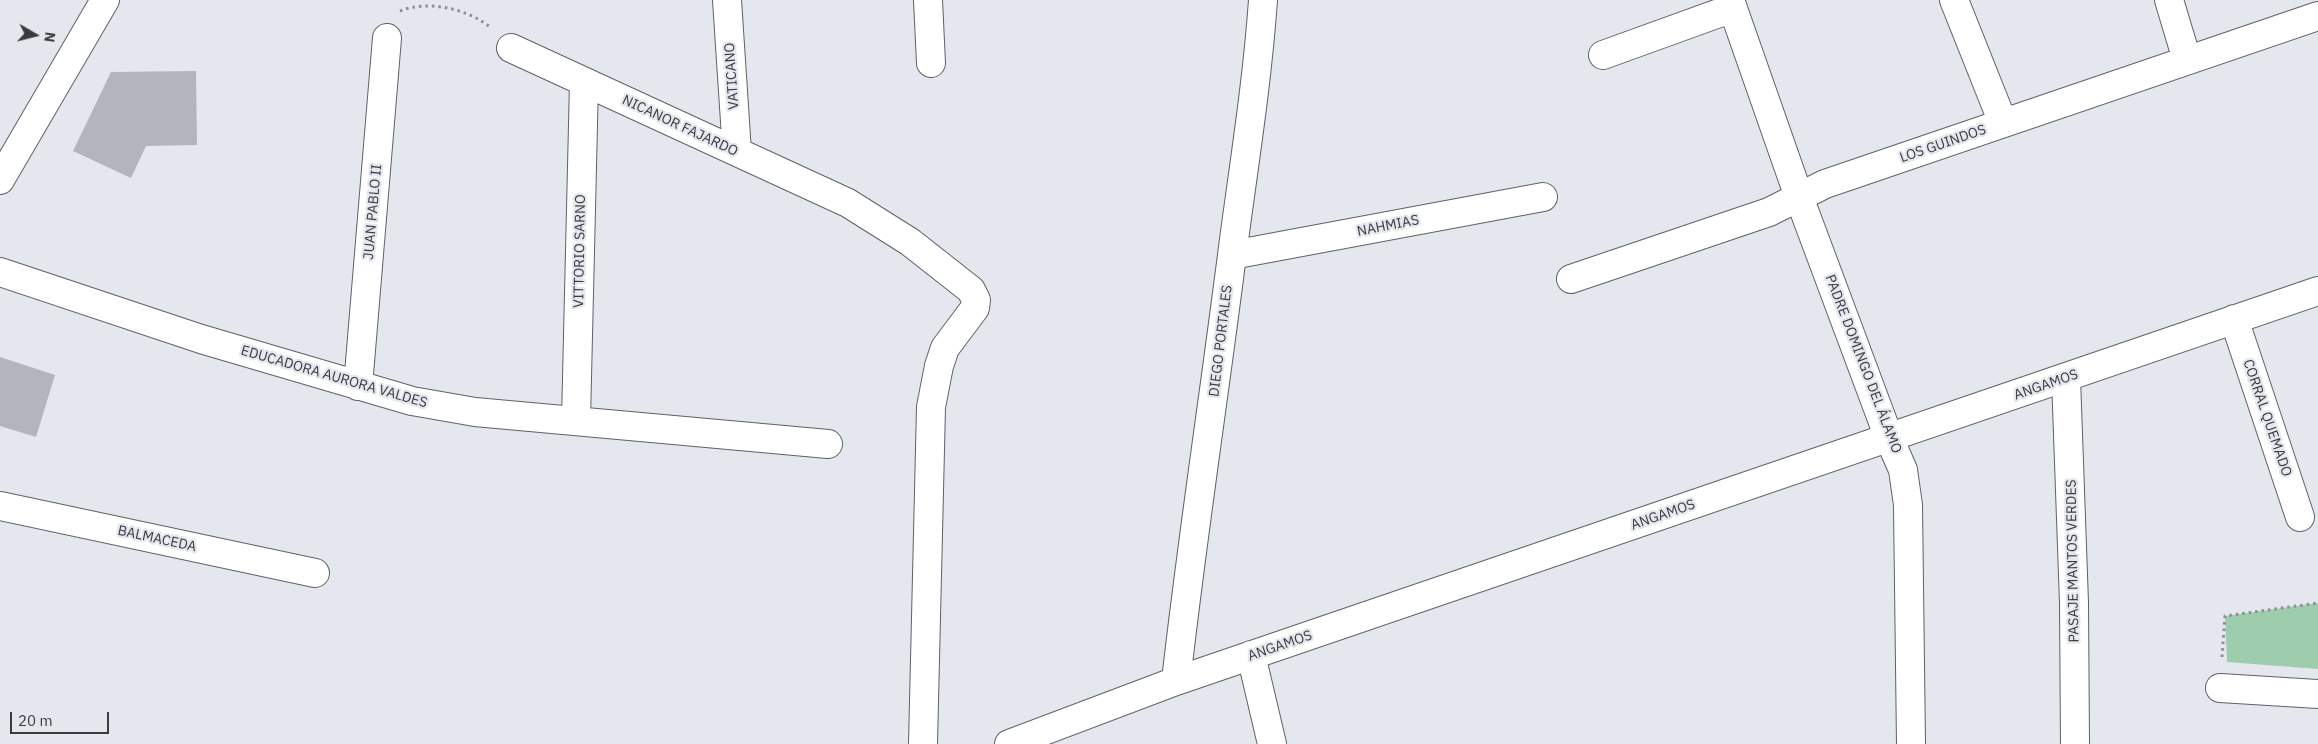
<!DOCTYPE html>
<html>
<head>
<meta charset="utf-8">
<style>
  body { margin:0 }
  #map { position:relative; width:2318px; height:744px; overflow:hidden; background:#e4e7ee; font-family:"IBM Plex Sans",sans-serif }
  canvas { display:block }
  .north { position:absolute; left:10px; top:10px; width:50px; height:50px; -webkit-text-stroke:4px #e4e7ee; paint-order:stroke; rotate:98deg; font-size:14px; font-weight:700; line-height:20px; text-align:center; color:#3a3b3e }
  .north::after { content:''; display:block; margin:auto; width:18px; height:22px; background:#3a3b3e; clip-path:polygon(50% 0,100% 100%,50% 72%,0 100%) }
  .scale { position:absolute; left:10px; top:712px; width:99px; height:22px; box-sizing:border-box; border:2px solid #3a3b3e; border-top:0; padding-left:6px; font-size:15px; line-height:18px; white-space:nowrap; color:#3a3b3e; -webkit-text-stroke:4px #e4e7ee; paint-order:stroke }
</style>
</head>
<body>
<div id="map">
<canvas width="2318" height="744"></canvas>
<div class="north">N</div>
<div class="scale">20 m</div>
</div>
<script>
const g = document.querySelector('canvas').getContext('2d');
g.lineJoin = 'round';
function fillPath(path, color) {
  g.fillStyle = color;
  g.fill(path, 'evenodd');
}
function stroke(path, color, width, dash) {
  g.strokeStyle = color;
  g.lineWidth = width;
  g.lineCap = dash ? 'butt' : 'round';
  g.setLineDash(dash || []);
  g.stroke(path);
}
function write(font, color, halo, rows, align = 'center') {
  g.font = font + ' "IBM Plex Sans",sans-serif';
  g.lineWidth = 4.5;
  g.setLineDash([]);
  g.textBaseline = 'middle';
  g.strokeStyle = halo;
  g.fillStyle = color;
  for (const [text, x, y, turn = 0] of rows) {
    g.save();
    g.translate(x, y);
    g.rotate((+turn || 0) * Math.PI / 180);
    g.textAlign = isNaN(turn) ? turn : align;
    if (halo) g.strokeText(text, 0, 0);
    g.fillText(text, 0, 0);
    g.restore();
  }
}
fillPath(new Path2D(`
  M2318 603V669L2227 662 2225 616Z`), '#9ecdad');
fillPath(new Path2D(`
  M196 71 197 145 146 146 131 178 73 151 111 72Z
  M0 357 55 375 36 437 0 426Z`), '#b3b5bc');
const minor = new Path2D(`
  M727 0 737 152
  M928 0 931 63
  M1730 0 1799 197 1889 438 1903 470 1908 505 1911 744
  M1954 0 2003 123
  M2169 0 2187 60
  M511 48 848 203 910 242 971 290 976 300 975 308 945 348 939 366 931 407 923 744
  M1603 55 1733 8
  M1232 255 1543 197
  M0 272 201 339 412 401 475 412 828 444
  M1571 279 1769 212 1825 184 2318 16
  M2234 319 2300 517
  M2066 378 2074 603 2075 744
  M358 386 387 38
  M576 420 584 82
  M0 506 315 573
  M1251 655 1272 744
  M1176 681C1192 539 1214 397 1232 255 1243 170 1257 86 1263 0
  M2220 688 2318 694
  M1009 744 1176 681 2318 291`);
const major = new Path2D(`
  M0 180 105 0`);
stroke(minor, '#5f6167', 30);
stroke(major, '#5f6167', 30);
stroke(new Path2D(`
  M400 11C427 0 466 8 490 27
  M2222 657 2225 616 2318 603`), '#8c8e93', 3, [2.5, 4]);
stroke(minor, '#fff', 28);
stroke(major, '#fff', 28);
write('14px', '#3a3b3e', '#e4e7ee', [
  ["VATICANO",732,76,-94],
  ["NICANOR FAJARDO",680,126,25],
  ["LOS GUINDOS",1943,144,-19],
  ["JUAN PABLO II",373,212,-85],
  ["NAHMIAS",1388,226,-11],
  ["VITTORIO SARNO",580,251,-89],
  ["DIEGO PORTALES",1221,341,-83],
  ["PADRE DOMINGO DEL ÁLAMO",1863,364,69],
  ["EDUCADORA AURORA VALDES",334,377,16],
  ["ANGAMOS",2046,385,-19],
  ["CORRAL QUEMADO",2267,418,71],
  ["ANGAMOS",1663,515,-19],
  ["BALMACEDA",157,539,12],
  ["PASAJE MANTOS VERDES",2073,561,-91],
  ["ANGAMOS",1280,646,-19]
]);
</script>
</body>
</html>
